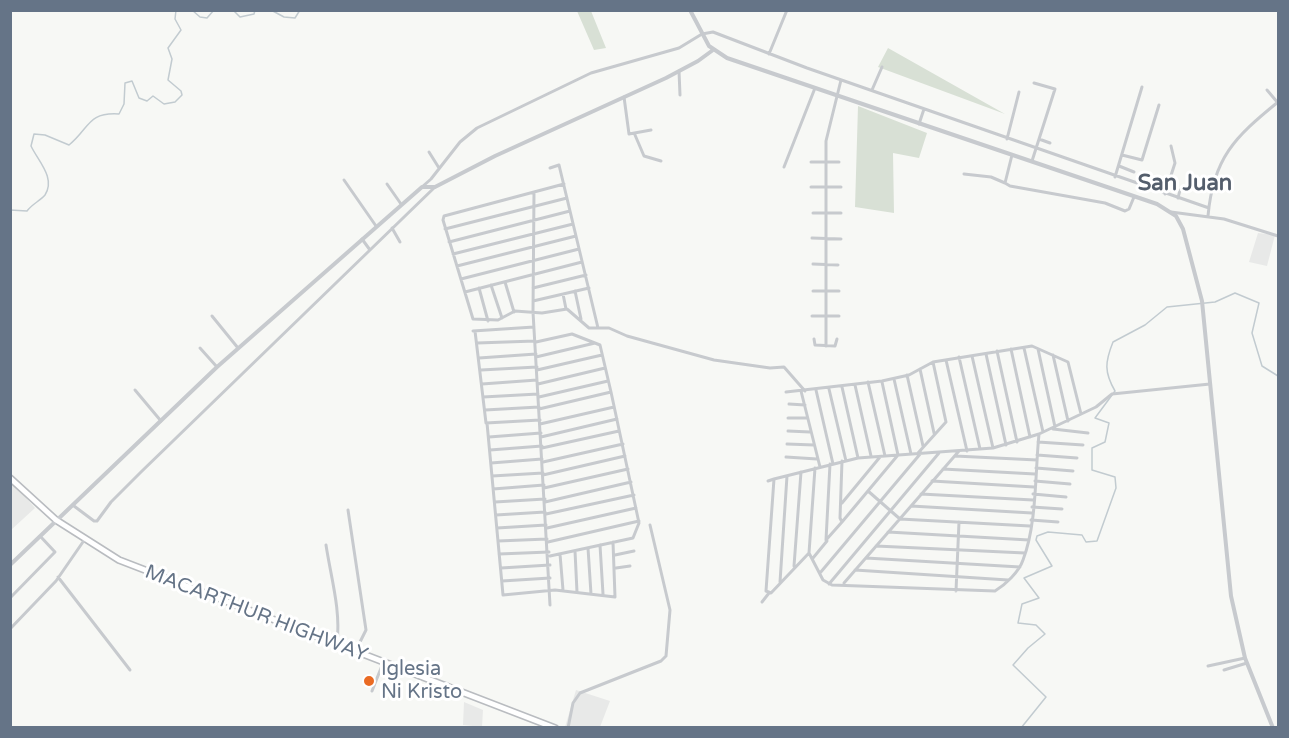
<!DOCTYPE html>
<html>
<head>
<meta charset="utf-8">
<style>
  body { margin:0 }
  #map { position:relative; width:1289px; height:738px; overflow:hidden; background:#f7f8f5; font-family:"Varela Round",sans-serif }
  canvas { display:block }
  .frame { position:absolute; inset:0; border:12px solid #657487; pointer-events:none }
</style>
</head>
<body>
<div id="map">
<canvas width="1289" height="738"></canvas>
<div class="frame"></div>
</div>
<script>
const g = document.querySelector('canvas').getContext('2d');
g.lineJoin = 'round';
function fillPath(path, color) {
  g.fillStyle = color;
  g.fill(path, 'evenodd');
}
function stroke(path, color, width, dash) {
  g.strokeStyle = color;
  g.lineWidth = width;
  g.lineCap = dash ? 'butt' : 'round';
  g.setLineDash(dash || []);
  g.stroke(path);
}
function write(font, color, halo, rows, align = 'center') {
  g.font = font + ' "Varela Round",sans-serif';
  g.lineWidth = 6;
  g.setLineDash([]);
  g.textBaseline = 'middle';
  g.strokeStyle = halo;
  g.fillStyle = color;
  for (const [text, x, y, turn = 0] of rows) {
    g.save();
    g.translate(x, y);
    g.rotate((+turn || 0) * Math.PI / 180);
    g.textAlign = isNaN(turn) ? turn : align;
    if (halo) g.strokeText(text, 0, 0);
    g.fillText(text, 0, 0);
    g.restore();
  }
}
fillPath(new Path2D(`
  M1258 233 1275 235 1267 266 1249 262Z
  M10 480 35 508 11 530H10Z
  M576 690 610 701 600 727H565Z
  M464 702 483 710 482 727 463 725Z`), '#e8e9e8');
fillPath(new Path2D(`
  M577 11H591L606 48 594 50Z
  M888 48 1005 114 878 67Z
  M858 106 927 133 919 158 893 153 894 213 855 207Z`), '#d8e0d5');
stroke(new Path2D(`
  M192 10 200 17 207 18 214 10
  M233 10 240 17 254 14 255 10
  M271 10 284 17 295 18 300 10
  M10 210 27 211C32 204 40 201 45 195 56 178 38 161 31 146L34 134 45 135 69 145C90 128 87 112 119 114L124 104 125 83 132 81 139 98 147 101 153 96 164 104 175 102 182 95 181 91 168 80 172 59 168 48 181 30 175 19 176 10
  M1021 728 1046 697 1013 665 1028 648 1045 634 1036 625 1018 623 1022 604 1039 598 1024 578 1052 566 1036 540 1037 536 1048 532 1082 535 1086 542 1097 541 1116 488 1115 477 1092 470V448L1105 442 1109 423 1095 418 1115 391C1104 372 1105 362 1113 342L1145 325 1167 307 1215 302 1235 293 1259 303 1252 333 1262 366 1278 376`), '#c2cbd0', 1.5);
const trunk = new Path2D(`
  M10 478 56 520 119 560 555 728`);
stroke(trunk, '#b9bcc0', 8);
stroke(new Path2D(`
  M769 54 787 10
  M679 71 680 95
  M872 90 882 67
  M1267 90 1278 103
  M624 97 629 134 651 130
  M919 124 924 109
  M635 135 644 156 661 161
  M1007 139 1019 92
  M1039 139 1050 143
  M429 152 439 168
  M1012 155 1005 183 1010 186 1105 203 1125 211 1129 209 1134 197
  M1122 155 1142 160 1159 105
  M1032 161 1055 89 1034 83
  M811 162H839
  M1119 166 1134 172
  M784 167 815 88
  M550 168 559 165 598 328
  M964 174 991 177 1005 183
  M1115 177 1142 87
  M344 180 376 226
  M387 184 401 204
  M564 184 444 216 443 220 473 319 498 320 515 311 542 313 567 309 589 328H609L627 336 714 360 770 368 784 367 805 391
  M422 187 431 179 460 142 477 128 591 73 679 48 702 34 713 32 807 68 1209 208
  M811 187H841
  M534 192 533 312 550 605
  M1165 194 1175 163 1171 146
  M1178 198 1180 190
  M1171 212 1224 219 1278 236
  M813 213H841
  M1208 216C1213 158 1235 137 1278 102
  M392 228 400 242
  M445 229 567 198
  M812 238 841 239
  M362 239 370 250
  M449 242 570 211
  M453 254 573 224
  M813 264 838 265
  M457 266 576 236
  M461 279 579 249
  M505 282 514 312
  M491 285 502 318
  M479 288 488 321
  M533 288 586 275
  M575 291 581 319
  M813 291H839
  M465 292 582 262
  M563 294 566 309
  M533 301 589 288
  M212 316 238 348
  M812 316H839
  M473 331 534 327
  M475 331 486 423 540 420
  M814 339 815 345 835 346 837 339
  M536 342 572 334 600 345 611 392
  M477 343 535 341
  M826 346V141L841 80
  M200 348 217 367
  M1024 348 1043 432
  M1011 349 1030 437
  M1038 349 1055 427
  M997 351 1017 442
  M986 354 1006 445
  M1053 355 1068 421
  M972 356 993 448
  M536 357 595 343
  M959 357 980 449
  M479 358 536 354
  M946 360 967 451
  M920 369 934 433
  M481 370 537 367
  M537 370 602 355
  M907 375 923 446
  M894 379 911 454
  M868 382 885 456
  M482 384 537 380
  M538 384 605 368
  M855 385 871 456
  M842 387 858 458
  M829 389 846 461
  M135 390 161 421
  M816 390 833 464
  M801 391 820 467
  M786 392 882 381 909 375 933 362 1032 346 1068 362 1081 414
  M483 397 538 394
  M539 397 608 381
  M789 404 805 405
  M539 409 611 392 639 523 633 538 550 556
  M485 410 539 407
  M788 418H807
  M487 423 503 595 555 590 615 597 613 542
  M540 424 614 407
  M1053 429 1088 433
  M788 431 810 432
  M1039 434C1035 473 1037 524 1023 560 1019 572 1005 585 995 591L832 585 823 580 809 553 771 593 766 591 774 479 858 458 993 448 1039 434 1096 407 1112 394 1210 384
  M489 437 541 433
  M541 437 617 419
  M1038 442 1083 445
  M787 444 814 445
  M542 448 619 431
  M490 450 542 446
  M918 453 946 422 933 362
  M1037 455 1077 458
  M955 456 1037 460
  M786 457 817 459
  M842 461 840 518 842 522 898 455 882 382
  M543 462 623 444
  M491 463 542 459
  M830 464 826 540 842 522
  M1036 468 1073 471
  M943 469 1035 474
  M543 475 625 456
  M492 476 543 473
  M768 481 774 479
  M932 481 1034 487
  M1035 481 1070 484
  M544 488 628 469
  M493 489 544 485
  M868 491 900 519 1030 526
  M921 494 1033 500
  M1033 494 1066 497
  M495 502 545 499
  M545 502 631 482
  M842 503 880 457
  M74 506 94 521H97L111 502 141 472 435 187
  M911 506 1032 513
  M1032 507 1062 509
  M348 510 366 630 356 650
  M546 514 634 495
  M496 515 545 512
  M1031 520 1058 522
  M497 528 546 525
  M547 528 636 508
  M888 532 1029 540
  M498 541 547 539
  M548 542 639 521
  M326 545C331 578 341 610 337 643
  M600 545 603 594
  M876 546 1025 553
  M588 548 591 594
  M575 551 577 592
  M809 553 815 468
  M499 554 549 552
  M560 554 563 590
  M615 555 634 551
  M813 558 827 541
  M866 558 1020 567
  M794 566 801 472
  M501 568 550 565
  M616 568 630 566
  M855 570 1008 580
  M820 573 921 453
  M58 577 130 670
  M502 581 550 578
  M780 582 787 476
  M844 583 959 451
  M829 584 939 453
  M956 591 959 522
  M10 598 55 552 40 536
  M762 602 769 593
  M10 629 56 581 85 539
  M1208 666 1245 658
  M1224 670 1247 663
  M372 691 383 663
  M568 728 573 703 580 693 661 661 666 656 670 610 650 525`), '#c7cace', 3);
stroke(new Path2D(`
  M690 10 709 46 727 58 1157 204 1176 216 1183 229 1202 301 1231 596 1245 658 1273 728
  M10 565 217 367 422 187H435L495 156 666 78 698 61 713 50`), '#c7cace', 4);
stroke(trunk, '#fff', 5);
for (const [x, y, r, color] of [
  [369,681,6,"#ea6b23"]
]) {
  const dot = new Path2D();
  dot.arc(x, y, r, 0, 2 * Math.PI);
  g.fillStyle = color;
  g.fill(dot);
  stroke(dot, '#fff', 2);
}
write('20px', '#657487', '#fff', [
  ["MACARTHUR HIGHWAY",256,614,21]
]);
write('20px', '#657487', '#fff', [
  ["Iglesia",381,670],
  ["Ni Kristo",381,693]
], 'left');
write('bold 22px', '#545e6c', '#fff', [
  ["San Juan",1185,184]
]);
</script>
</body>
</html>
